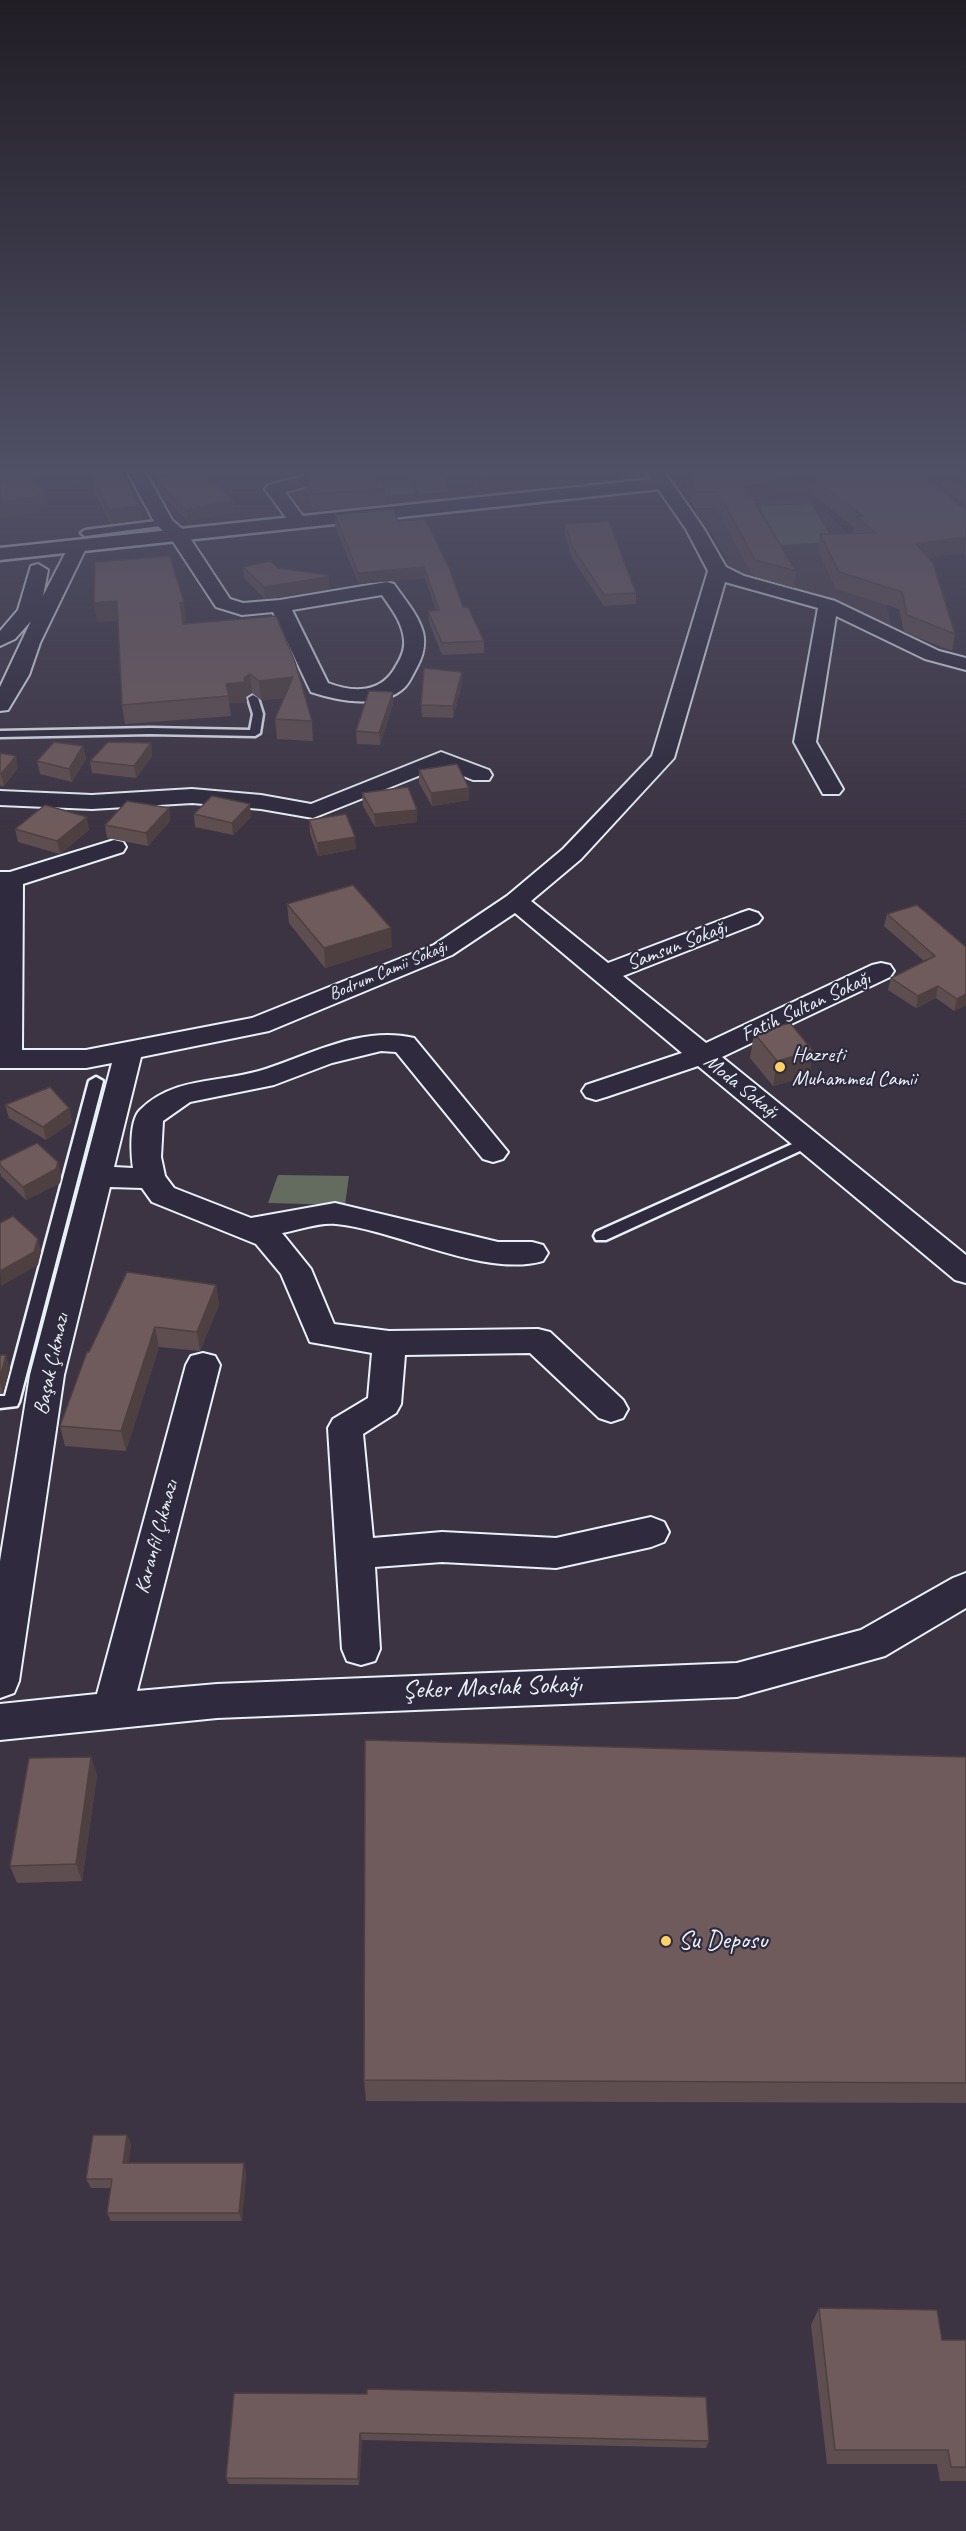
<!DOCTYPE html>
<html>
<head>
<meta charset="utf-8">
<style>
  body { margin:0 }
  canvas { display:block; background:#3c3443 }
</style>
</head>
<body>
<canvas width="966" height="2531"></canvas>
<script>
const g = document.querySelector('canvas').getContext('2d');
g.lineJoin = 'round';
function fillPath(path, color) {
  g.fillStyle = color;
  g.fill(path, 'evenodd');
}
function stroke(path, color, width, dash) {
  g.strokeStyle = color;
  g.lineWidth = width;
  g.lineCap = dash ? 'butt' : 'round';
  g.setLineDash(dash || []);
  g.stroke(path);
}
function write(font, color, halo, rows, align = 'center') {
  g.font = font + ' Caveat,sans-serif';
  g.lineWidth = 4.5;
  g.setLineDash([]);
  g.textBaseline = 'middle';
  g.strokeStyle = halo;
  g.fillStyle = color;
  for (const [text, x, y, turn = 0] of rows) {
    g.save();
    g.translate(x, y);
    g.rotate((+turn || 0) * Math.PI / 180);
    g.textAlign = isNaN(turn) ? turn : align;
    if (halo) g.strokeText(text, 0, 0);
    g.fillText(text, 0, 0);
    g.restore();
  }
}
fillPath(new Path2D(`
  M348 473H621L634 482 306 512 286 489Z
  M807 495 873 557 892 626 734 573 700 512 756 501Z`), '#4b404a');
fillPath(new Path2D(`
  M443 477 449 492 419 494 414 479Z
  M411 480 416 494 386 496 382 481Z
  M811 504 834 542 779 545 758 506Z
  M278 1175 349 1176 345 1205 268 1203Z`), '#646c60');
const lane = new Path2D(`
  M164 520 167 521V525L85 536 81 533 85 530Z
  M253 695 258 698 263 714 260 733 255 736 150 734 0 737V731L150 728 250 730 253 714 248 698Z
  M96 1077 103 1081 19 1402 17 1406 0 1408V1396H5L89 1081Z
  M808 1137 813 1139 815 1142 813 1145 606 1240H596L594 1236 596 1232Z`);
const street = new Path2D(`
  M128 473H146L172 520 186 532 230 599 243 603 280 600 387 582 394 584C404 599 418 614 423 632 426 645 423 656 417 667 413 674 410 682 405 687 382 710 338 701 311 692L273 612 242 615 216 607 172 540 155 523ZM382 595C391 608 403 623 404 640 405 650 401 658 396 666 382 693 354 693 328 683L292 610Z
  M316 473H347L344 477 285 492 308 523 305 527H293L265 489 268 485Z
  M647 473H665L704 529 726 567 744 576 835 601 939 651 966 658V670L925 659 836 616 816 742 843 789 839 794H823L794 742 818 608 725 582 674 758 581 859 531 901 608 963 740 913 749 910 758 913 762 918 758 923 623 976 706 1043 872 965 881 963 890 965 894 971 890 977 722 1057 966 1255V1283L955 1280 698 1066 606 1097 596 1100 586 1097 582 1091 586 1085 682 1053 515 913 452 955 269 1031 141 1057 114 1167 133 1168C131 1154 129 1121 140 1110 173 1077 217 1083 259 1071 308 1056 361 1025 414 1038L508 1152 503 1159 493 1162 483 1159 396 1052 381 1051 332 1063 274 1085 190 1102 163 1121 161 1157 165 1176 174 1188 251 1218 335 1203 498 1242H532L543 1245 548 1253 543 1261C483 1278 398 1230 336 1224 320 1222 298 1230 282 1233L311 1269 334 1324 389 1331 538 1329 550 1332 623 1400 628 1409 623 1418 611 1422 599 1418 530 1353 405 1355 401 1404 396 1413 363 1434 373 1538 442 1532 556 1538 651 1517 664 1522 669 1532 664 1542 651 1547 556 1568 442 1562 375 1567 380 1649 375 1661 361 1665 347 1661 342 1649 328 1428 333 1419 368 1398 372 1353 310 1342 281 1274 256 1244 152 1202 142 1188 110 1187 64 1375 19 1681 14 1693 0 1698V1561L30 1375 112 1063 86 1068H0V872H10L114 840 123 842 126 847 123 852 23 884 22 1050H86L252 1018 434 945 507 896 563 849 652 756 708 571 686 529Z
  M77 542 86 548 40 643 29 675 8 710 0 711V687L31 621 15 639 0 646V631L18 610 31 566 38 564 48 570 43 596 68 548Z
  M441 752 489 770 492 775 489 780H473L441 767 313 818 261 809 192 803 92 809 0 805V791L92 795 192 789 261 795 311 804Z
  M203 1353 215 1356 220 1365 137 1691 217 1684 737 1663 861 1630 953 1578 966 1573V1608L885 1656 737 1697 217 1718 0 1740V1704L97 1694 186 1365 191 1356Z`);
const secondary = new Path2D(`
  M662 478 669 480 671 484 669 488 0 560V548Z`);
stroke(lane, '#e8f1f8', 5);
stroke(street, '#e8f1f8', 4);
stroke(secondary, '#e8f1f8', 5);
fillPath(lane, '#2f2a3d');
fillPath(street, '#2f2a3d');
fillPath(secondary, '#2f2a3d');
fillPath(new Path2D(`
  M69 473H122L140 506 142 520 111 524 91 487 79 489Z
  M299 473H396L380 477 385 489 386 505 313 510 305 489 304 474 300 475Z
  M468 473H589L588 484 478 494Z
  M680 473H921L962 507 966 508V558L964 553 928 558 955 634 952 651 904 632 899 609 836 589 818 551 820 534H854L853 533 854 527 806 490 753 500 796 571 794 588 753 576 716 508H694Z
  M927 473H966V505Z
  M156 478 234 511 188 521 162 497 157 489Z
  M335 515 398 521 463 607 484 641V653L442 655 429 622 428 611 436 610 425 578 359 584 335 526Z
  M565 524 636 593V604L604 606 573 560 565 535Z
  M243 567 278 568 328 575 329 589 265 599 244 578Z
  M94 603 186 621 183 622V624L276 616 312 721 313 741 277 739 275 719 285 698 261 700 252 693 246 697 247 702 229 703 231 716 125 724 122 705 118 620 97 622Z
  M462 684 453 718 422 717 421 705Z
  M393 704 380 745 357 744 356 731Z
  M151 743 152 756 136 778 92 773 90 761Z
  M83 746 86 759 72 782 40 774 37 761Z
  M0 753 18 768 4 786H0Z
  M419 770 469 800 432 806 419 783Z
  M362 793 417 810V822L375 827 363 806Z
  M169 808 170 821 148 846 107 838 105 825Z
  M194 814 251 817 233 835 195 827Z
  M309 820 356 849 318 856 310 833Z
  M15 829 89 830 60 854 18 842Z
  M287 904 392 947 325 968 289 923Z
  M887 914 966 947V1005L954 1011 936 998 916 1008 888 990 891 978 924 961 884 926Z
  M754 1033 813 1051 809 1076 773 1086 750 1058Z
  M5 1105 69 1108 72 1122 46 1140 9 1118Z
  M0 1161 58 1162 61 1176 60 1183 26 1200 1 1176 0 1172Z
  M216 1285 219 1305 200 1351 159 1347 126 1451 65 1446 60 1426 89 1352Z
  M0 1355 10 1369 3 1394H0Z
  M966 1757V2103L366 2101 364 2080Z
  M97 1775 82 1881 17 1883 10 1866Z
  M127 2135 131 2145 128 2163 246 2173 242 2221H111L107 2213 111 2188H91L86 2179Z
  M819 2308 942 2340H966V2481H940L937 2464H827L811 2325Z
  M234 2393 709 2441 706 2448 362 2440 359 2485 229 2484 226 2478Z`), '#5f4e4f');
fillPath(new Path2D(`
  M89 473 91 487 79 489 77 475Z
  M374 473H396L374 479Z
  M529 473H589L588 484 478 494V478Z
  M808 475 806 490 743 501 745 486Z
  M46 495 48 510 0 518V502Z
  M233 500 234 511 188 521 186 510Z
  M140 506 142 520 111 524 109 510Z
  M966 537 964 553 913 560 916 544Z
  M424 567 425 578 359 584 358 573Z
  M328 577 329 589 265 599 264 587Z
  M117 601 120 620 97 622 94 603Z
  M184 602 186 621 182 622 180 603Z
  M462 672V684L453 718V706Z
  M250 674 252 693 246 697 247 702 229 703 226 684 244 678Z
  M293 677 295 697 261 700 259 681Z
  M393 692V704L380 745 379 733Z
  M151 743 152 756 136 778 134 766Z
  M83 746 86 759 72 782 69 769Z
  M16 756 18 768 4 786 1 774Z
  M469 788V800L432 806 431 793Z
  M250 804 251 817 233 835 232 823Z
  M169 808 170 821 148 846 146 833Z
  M417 810V822L375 827 374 814Z
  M87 817 89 830 60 854 57 841Z
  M355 837 356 849 318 856 317 843Z
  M391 928 392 947 325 968 324 948Z
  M938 986 936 998 916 1008 918 996Z
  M966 994V1005L954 1011 957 999Z
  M813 1051 809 1076 773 1086 777 1061Z
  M69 1108 72 1122 46 1140 43 1127Z
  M58 1162 61 1176 60 1183 26 1200 23 1187Z
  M38 1239 41 1252 38 1265 1 1286 0 1271Z
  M216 1285 219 1305 200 1351 197 1332Z
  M155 1327 159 1347 126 1451 121 1431Z
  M6 1355 10 1369 3 1394 0 1383V1378Z
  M91 1757 97 1775 82 1881 76 1864Z
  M127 2135 131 2145 127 2173 123 2163Z
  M244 2163 246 2173 242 2221 239 2213Z
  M360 2433 362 2440 359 2485 358 2479Z`), '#4e4040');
const building = new Path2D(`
  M0 473H31L46 495 0 502Z
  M89 473H122L140 506 109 510Z
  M185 473H203L233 500 186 510 161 486 156 478Z
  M378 473 385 489 312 494 304 474Z
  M476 473H529L478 478Z
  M687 473H921L962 507 966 508V537L916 544 933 563 955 634 907 615 902 592 839 572 820 534 876 533 856 517 863 516 808 475 745 486 796 571 755 560 718 492H695Z
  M949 473H966V487Z
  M393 509 398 521 425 519 450 570 463 607H468L484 641 442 643 428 611 439 610 424 567 358 573 335 515Z
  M609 521 636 593 604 595 573 548 565 524Z
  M170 556 184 602 180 603 183 624 276 616 295 662 312 721 275 719 293 677 259 681 250 674 244 678 245 682 226 684 229 696 122 705 117 601 94 603 95 562Z
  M270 561 278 568 328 575V577L264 587 243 567Z
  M424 668 462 672 453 706 421 705Z
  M369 691 393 692 379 733 356 731Z
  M54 742 83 746 69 769 37 761Z
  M108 742 151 743 134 766 90 761Z
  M0 753 16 756 1 774H0Z
  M457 764 469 788 431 793 419 770Z
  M408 787 417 810 374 814 362 793Z
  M212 796 250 804 232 823 194 814Z
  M127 801 169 808 146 833 105 825Z
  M45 805 87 817 57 841 15 829Z
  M346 814 355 837 317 843 309 820Z
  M353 885 391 928 324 948 287 904Z
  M917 905 966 947V994L957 999 938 986 918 996 891 978 935 956 887 914Z
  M790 1023 813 1051 777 1061 754 1033Z
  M50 1087 69 1108 43 1127 5 1105Z
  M37 1143 58 1162 56 1169 23 1187 0 1165V1161Z
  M13 1216 38 1239 34 1252 0 1271V1223Z
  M127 1272 216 1285 197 1332 155 1327 121 1431 60 1426 87 1352H89Z
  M0 1355H6L0 1378Z
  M365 1740 966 1757V2083L364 2080Z
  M91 1757 76 1864 10 1866 29 1758Z
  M93 2135H127L123 2163H244L239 2213H107L112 2179H86Z
  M819 2308 937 2310 942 2340H966V2467H951L948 2450H835Z
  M367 2389 706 2397 709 2441 360 2433 358 2479 226 2478 234 2393 367 2394Z`);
fillPath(building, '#6f5b5c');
stroke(building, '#4e4040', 1.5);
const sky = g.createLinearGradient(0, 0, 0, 828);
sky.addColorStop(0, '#211d25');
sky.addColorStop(0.57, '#505066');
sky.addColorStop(1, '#50506600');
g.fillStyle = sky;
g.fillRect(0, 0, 966, 828);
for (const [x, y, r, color] of [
  [780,1067,6,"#ffd166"],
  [666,1941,6,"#ffd166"]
]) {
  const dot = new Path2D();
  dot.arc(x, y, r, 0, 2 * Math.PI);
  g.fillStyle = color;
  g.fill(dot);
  stroke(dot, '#2f2a3d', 2);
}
write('18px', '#e8f1f8', '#2f2a3d', [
  ["Bodrum Camii Sokağı",388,971,-23]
]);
write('21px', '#e8f1f8', '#2f2a3d', [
  ["Samsun Sokağı",677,946,-21],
  ["Fatih Sultan Sokağı",806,1007,-25],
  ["Moda Sokağı",741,1087,39],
  ["Başak Çıkmazı",52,1364,-78],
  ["Karanfil Çıkmazı",157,1537,-75]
]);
write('21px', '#e8f1f8', '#2f2a3d', [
  ["Hazreti",792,1055],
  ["Muhammed Camii",792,1079]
], 'left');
write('26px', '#e8f1f8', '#2f2a3d', [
  ["Şeker Maslak Sokağı",492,1688,-2]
]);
write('26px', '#e8f1f8', '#2f2a3d', [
  ["Su Deposu",678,1941]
], 'left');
</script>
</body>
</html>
